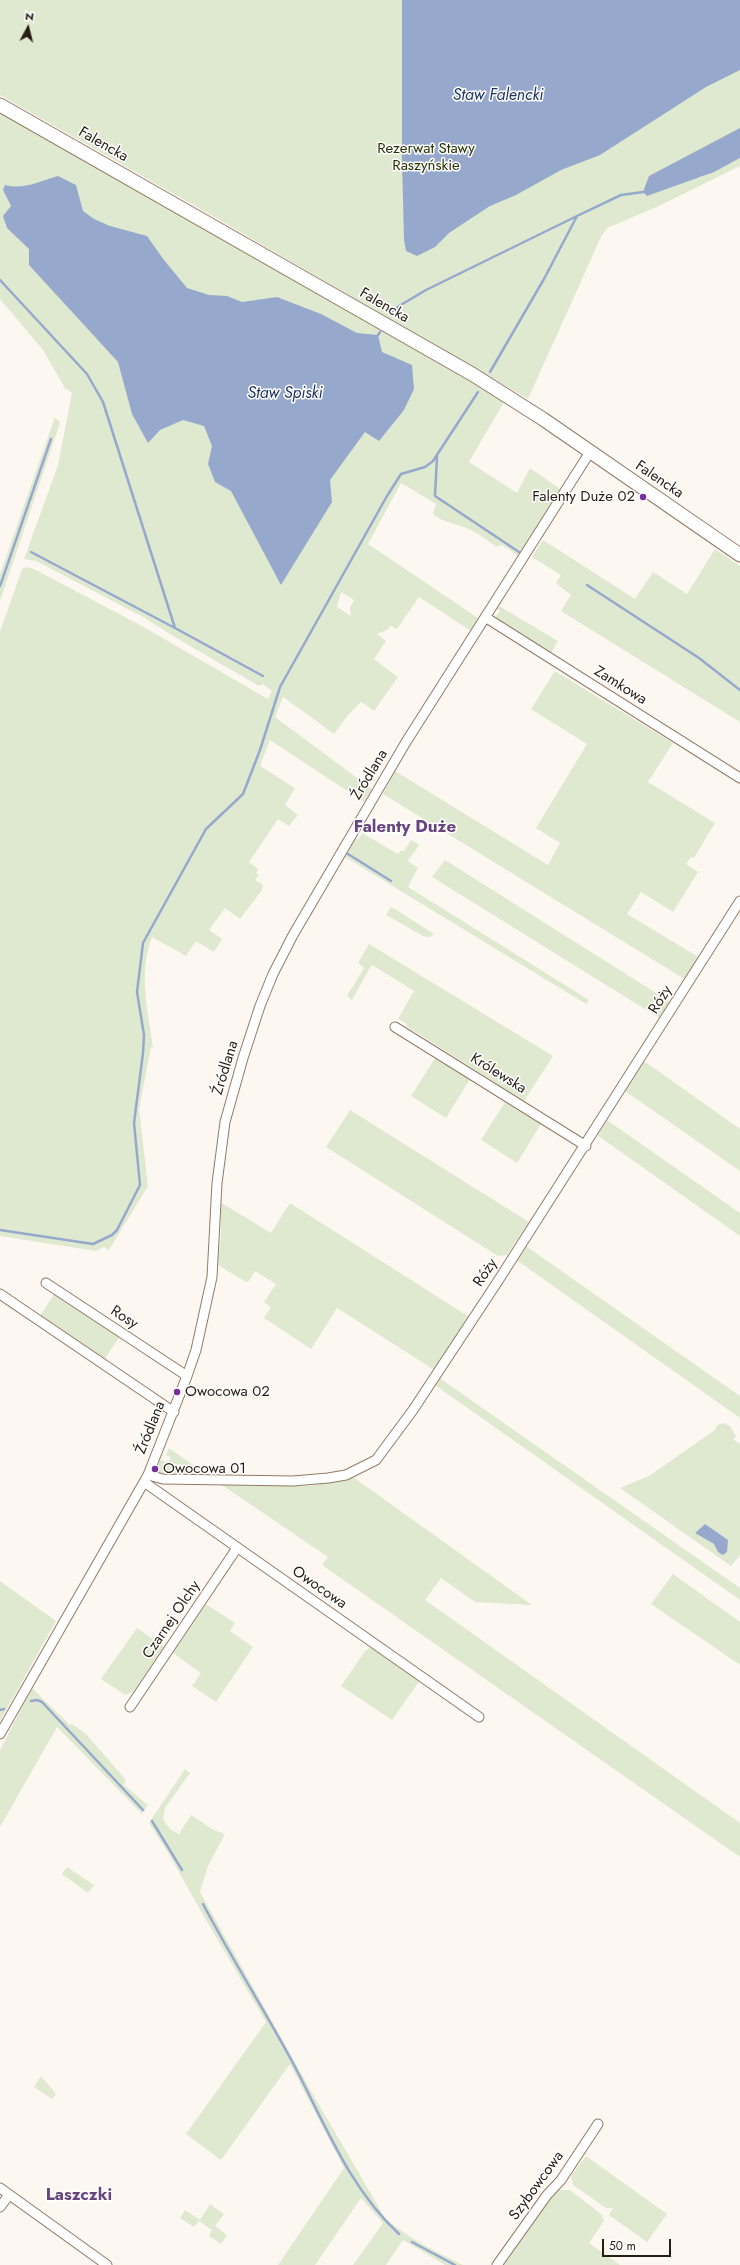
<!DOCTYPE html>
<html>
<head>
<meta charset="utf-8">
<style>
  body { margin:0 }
  #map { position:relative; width:740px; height:2265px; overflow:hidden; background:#fdf7f2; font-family:Jost,sans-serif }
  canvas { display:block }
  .north { position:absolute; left:8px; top:8px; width:40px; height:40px; -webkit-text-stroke:3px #fff; paint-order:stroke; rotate:7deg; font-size:11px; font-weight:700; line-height:16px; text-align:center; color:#271d14 }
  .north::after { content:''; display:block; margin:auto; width:14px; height:18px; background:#271d14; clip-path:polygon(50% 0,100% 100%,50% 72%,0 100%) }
  .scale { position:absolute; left:602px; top:2239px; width:69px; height:18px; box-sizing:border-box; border:2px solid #271d14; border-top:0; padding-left:5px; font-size:12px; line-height:14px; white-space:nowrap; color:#271d14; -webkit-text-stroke:3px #fff; paint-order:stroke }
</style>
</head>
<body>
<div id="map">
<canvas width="740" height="2265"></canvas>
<div class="north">N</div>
<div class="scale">50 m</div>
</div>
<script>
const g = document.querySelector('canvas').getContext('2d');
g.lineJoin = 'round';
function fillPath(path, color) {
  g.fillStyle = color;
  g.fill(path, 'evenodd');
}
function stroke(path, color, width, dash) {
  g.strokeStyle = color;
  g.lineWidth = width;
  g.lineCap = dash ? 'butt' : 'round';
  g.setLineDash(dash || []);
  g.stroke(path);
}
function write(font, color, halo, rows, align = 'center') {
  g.font = font + ' Jost,sans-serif';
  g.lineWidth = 3;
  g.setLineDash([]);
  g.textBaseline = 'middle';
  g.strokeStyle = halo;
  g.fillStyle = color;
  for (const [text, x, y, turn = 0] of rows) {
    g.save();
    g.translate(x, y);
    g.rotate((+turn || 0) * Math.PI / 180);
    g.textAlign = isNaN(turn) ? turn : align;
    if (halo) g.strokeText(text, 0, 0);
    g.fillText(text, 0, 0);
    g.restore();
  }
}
fillPath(new Path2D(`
  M0 0H740V135L697 179 740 158V166L661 205 607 228 601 237 528 399 216 218 0 95Z
  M0 111 483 387 504 402 469 462 517 493 530 468 560 489 519 556 502 545 497 547C489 542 482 536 473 531 461 524 442 523 433 514L436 504 401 483 368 544 478 618 471 631 419 597 397 629 391 626 387 630 377 634 386 641 374 659 398 677 374 711 361 702 347 716 334 734 283 697 275 717 372 789 364 802 270 740 260 766 295 788 285 805 298 815 289 826 278 819 249 862 258 869 256 873 259 875 255 880 263 885 262 890 240 919 225 908 209 930 222 939 214 952 196 941 186 956 152 937C138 974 148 1010 153 1048L151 1047 139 1109 148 1186 109 1250 104 1247 96 1251 0 1236V632L22 569 26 567 34 569 140 625 268 699 272 691 263 684 259 686 178 639 143 617 36 561 24 559 58 465 72 393 65 388 43 350 0 299ZM341 592 354 600 350 608 351 616 337 607Z
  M55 417 60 422 57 432 0 601V574Z
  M543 540 635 599 653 572 687 594 715 549 740 566V722L561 611 571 595 556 583 561 575 532 557Z
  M499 606 558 641 550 655 493 620 500 611 497 609Z
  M555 671 673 743 648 782 715 823 694 858 691 857 686 864 698 872 673 912 641 892 627 914 700 958 686 980 383 794 395 771 548 865 560 843 536 828 587 744 531 709Z
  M362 833 398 854 400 851H404L411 840 419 845 408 861 418 868 408 887 589 1000 586 1004 345 857 355 839H359Z
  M445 860 672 1003 661 1019 432 877Z
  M391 907 395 909 434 934 430 937 423 936 386 915Z
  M369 944 553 1056 524 1101 406 1026 407 1024 398 1019 414 991 374 966H371L352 1000 347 996 364 968 358 963Z
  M435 1058 470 1079 446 1118 411 1096Z
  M644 1061 740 1129V1171L625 1091Z
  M505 1102 541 1124 517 1163 481 1140Z
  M350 1110 529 1222 507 1255 498 1256 326 1147Z
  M607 1120 740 1213V1236L597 1135Z
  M220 1202 271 1233 290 1203 471 1318 436 1371 337 1308 311 1349 264 1318 271 1307 264 1302 276 1284 255 1271 249 1281 246 1282 218 1265 221 1233Z
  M523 1244 740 1396V1418L515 1259Z
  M55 1293 120 1336 104 1360 39 1317Z
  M438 1377 740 1588V1600L435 1385Z
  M723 1423 730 1426 736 1436 733 1439 740 1444V1555L731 1566 620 1488 649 1476 715 1430 717 1425ZM705 1524 718 1552 714 1544 695 1533Z
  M169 1448 207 1475 162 1476 156 1472 160 1460 168 1462 171 1457 166 1455Z
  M353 1477 532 1605 475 1602 441 1578 425 1600 740 1823V1857L322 1565 328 1557 219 1483 310 1486Z
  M673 1574 740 1622V1665L651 1604Z
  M0 1581 56 1621 0 1721Z
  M206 1604 235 1623 230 1631 253 1647 216 1702 192 1686 201 1673 173 1653Z
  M137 1628 164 1647 133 1692 125 1695 101 1679Z
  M371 1647 421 1679 392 1720 341 1686 365 1651Z
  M32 1688 70 1725 72 1724 86 1734 126 1780 124 1785 146 1804 149 1803 142 1814 57 1727 0 1827V1750Z
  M185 1769 190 1773 165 1808 163 1819 170 1829 179 1834 191 1815 212 1829 225 1834 208 1866 200 1892 311 2091 385 2218C409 2239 435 2251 463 2265H445L403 2240 386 2265H353L383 2223 361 2198 315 2265H278L344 2168 290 2064 221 2160 186 2134 266 2022 206 1920 167 1851 149 1823Z
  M67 1867 94 1885 88 1893 62 1874Z
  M41 2076 56 2094 52 2099 34 2087Z
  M586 2156 667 2214 647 2242 609 2215 613 2208H606L573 2185 571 2176Z
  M558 2190H570L601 2214 604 2221 589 2243 620 2265H502L550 2197Z
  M210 2204 224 2214 215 2226 227 2235 221 2244 209 2236 212 2230 199 2221 194 2227 180 2218 185 2210 200 2220Z`), '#dfe9d0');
fillPath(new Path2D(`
  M402 0H740V70L706 87 600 155 561 170 516 195 490 206 449 233 435 247 417 256 406 251 404 240 402 161Z
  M740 128V158L714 172 647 196 643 192 649 176Z
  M58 176 76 185 83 211 94 219 110 226 147 236 164 260 187 288 209 295 227 296 242 302 277 297 321 314 357 333 378 335 382 352 412 365 414 389 404 410 379 441 365 432 330 480 332 502 281 585 231 491 215 482 208 464 212 446 204 426 183 420 160 430 148 443 132 414 118 362 29 265V249L7 228 3 216 11 206 3 190 5 185C23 190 41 181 58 176Z
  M705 1524 728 1540 727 1552 723 1555 718 1552 714 1544 695 1533Z`), '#96a9cd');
stroke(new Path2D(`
  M0 280 87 374 103 402 175 628 263 676
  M391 314 399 306 426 290 577 216 621 195 643 192
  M378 335 380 332
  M490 372 544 279 577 216
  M437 457 435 496 519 552
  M31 552 175 628
  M587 585 699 658 740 690
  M0 586 51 439
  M348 854 391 881
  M0 1230 93 1244 112 1235 117 1230 140 1185 134 1123 143 1053 144 1035 137 992 143 943 206 829 243 794 260 750 280 687 387 496 401 474 425 467 433 461 478 392
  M31 1701 37 1700 42 1702 143 1810
  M0 1710 4 1709
  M152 1821 182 1870
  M203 1904C232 1959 265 2011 294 2065 325 2124 350 2189 399 2234
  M412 2242 455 2265`), '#96a9cd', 2.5);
const street = new Path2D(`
  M485 617 740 778
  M395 1027 586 1146
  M46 1283 187 1376
  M0 1294 174 1412
  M148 1475 163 1479 293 1481 328 1478 346 1475 376 1460 413 1410 498 1281 740 901
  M144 1482 479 1717
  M130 1707 237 1548
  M0 1734 148 1475 187 1376 196 1350 212 1277 217 1183 225 1122 243 1058 260 1006 273 974 293 935 406 742 590 452
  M0 2188 107 2265
  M0 2207 9 2195
  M497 2265 547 2195 561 2180 598 2124`);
const secondary = new Path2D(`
  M0 105 472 374 543 419 740 555`);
stroke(street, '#937a65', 11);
stroke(secondary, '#937a65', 15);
stroke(street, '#fff', 9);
stroke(secondary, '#fff', 13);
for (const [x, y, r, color] of [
  [643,497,4,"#782ea1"],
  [177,1392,4,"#782ea1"],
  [155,1469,4,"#782ea1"]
]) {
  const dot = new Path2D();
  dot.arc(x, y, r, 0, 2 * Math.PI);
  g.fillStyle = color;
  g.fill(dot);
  stroke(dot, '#fff', 1.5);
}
write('15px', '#271d14', '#fff', [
  ["Falencka",103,145,30],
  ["Falencka",384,306,30],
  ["Falencka",659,480,34],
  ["Zamkowa",620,686,32],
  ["Źródlana",370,775,-59],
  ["Róży",661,1000,-58],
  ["Źródlana",226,1068,-73],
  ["Królewska",498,1074,32],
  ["Róży",486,1273,-56],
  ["Rosy",124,1318,33],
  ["Źródlana",151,1428,-68],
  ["Owocowa",319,1588,35],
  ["Czarnej Olchy",172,1620,-56],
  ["Szybowcowa",537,2186,-54]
]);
write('15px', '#283406', '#fff', [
  ["Rezerwat Stawy",426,149],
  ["Raszyńskie",426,166]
]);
write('15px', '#271d14', '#fff', [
  ["Falenty Duże 02",635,497,"right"],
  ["Owocowa 02",185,1392],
  ["Owocowa 01",163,1469]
], 'left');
write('italic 16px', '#1b315f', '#fff', [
  ["Staw Falencki",498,96],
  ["Staw Spiski",285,394]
]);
write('bold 17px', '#68457f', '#fff', [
  ["Falenty Duże",405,828],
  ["Laszczki",79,2196]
]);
</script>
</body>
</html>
